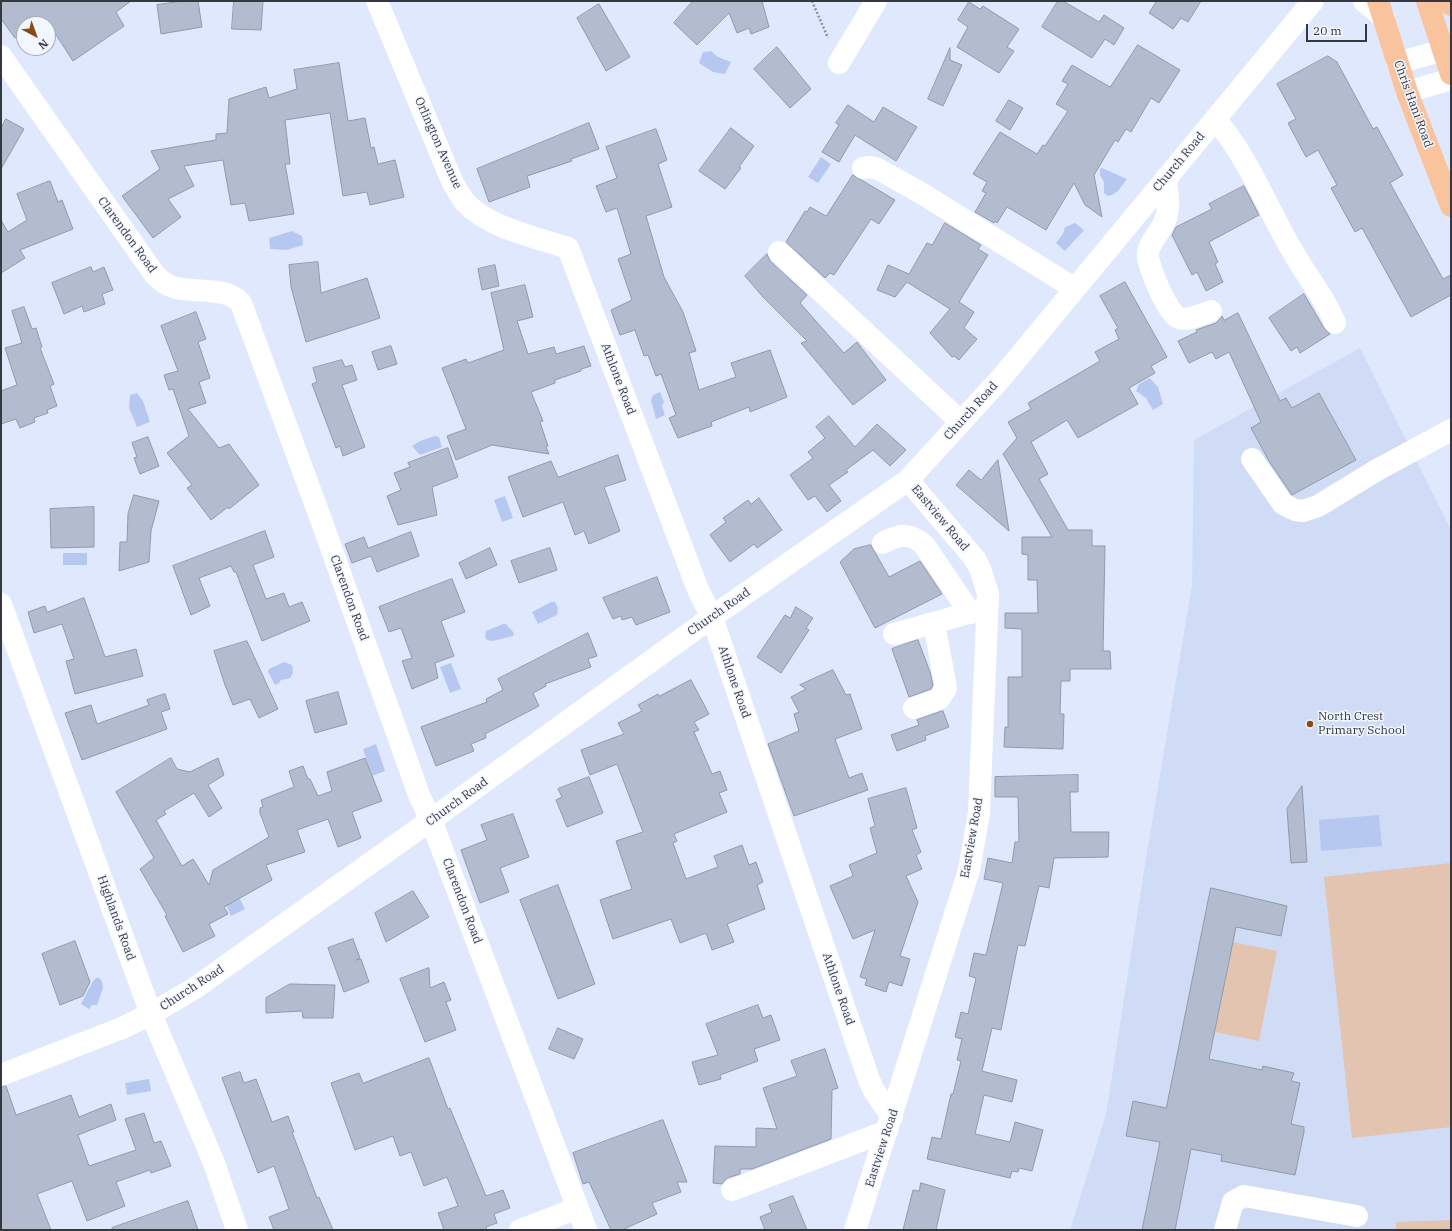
<!DOCTYPE html>
<html>
<head>
<meta charset="utf-8">
<style>
  body { margin:0 }
  #map { position:relative; width:1452px; height:1231px; overflow:hidden; background:#e0e8fd; font-family:"IBM Plex Serif",serif }
  canvas { display:block }
  .frame { position:absolute; inset:0; border:2px solid #353840; pointer-events:none }
  .north { position:absolute; left:16px; top:16px; width:40px; height:40px; box-sizing:border-box; background:#f2f6fe; border:1px solid #a6aab2; border-radius:50%; rotate:139deg; font-size:11px; font-weight:700; line-height:16px; text-align:center; color:#353840 }
  .north::after { content:''; display:block; margin:auto; width:14px; height:18px; background:#8a4a12; clip-path:polygon(50% 0,100% 100%,50% 72%,0 100%) }
  .scale { position:absolute; left:1306px; top:24px; width:61px; height:18px; box-sizing:border-box; border:2px solid #353840; border-top:0; padding-left:5px; font-size:12px; line-height:14px; white-space:nowrap; color:#353840; -webkit-text-stroke:3px #f2f6fe; paint-order:stroke }
</style>
</head>
<body>
<div id="map">
<canvas width="1452" height="1231"></canvas>
<div class="frame"></div>
<div class="north">N</div>
<div class="scale">20 m</div>
</div>
<script>
const g = document.querySelector('canvas').getContext('2d');
g.lineJoin = 'round';
function fillPath(path, color) {
  g.fillStyle = color;
  g.fill(path, 'evenodd');
}
function stroke(path, color, width, dash) {
  g.strokeStyle = color;
  g.lineWidth = width;
  g.lineCap = dash ? 'butt' : 'round';
  g.setLineDash(dash || []);
  g.stroke(path);
}
function write(font, color, halo, rows, align = 'center') {
  g.font = font + ' "IBM Plex Serif",serif';
  g.lineWidth = 3;
  g.setLineDash([]);
  g.textBaseline = 'middle';
  g.strokeStyle = halo;
  g.fillStyle = color;
  for (const [text, x, y, turn = 0] of rows) {
    g.save();
    g.translate(x, y);
    g.rotate((+turn || 0) * Math.PI / 180);
    g.textAlign = isNaN(turn) ? turn : align;
    if (halo) g.strokeText(text, 0, 0);
    g.fillText(text, 0, 0);
    g.restore();
  }
}
fillPath(new Path2D(`
  M1360 348 1451 530V1230H1070L1106 1114 1145 864 1192 585 1194 440Z`), '#d0dcf6');
fillPath(new Path2D(`
  M1451 863V1127L1352 1138 1324 877Z
  M1233 942 1277 951 1259 1041 1215 1032Z
  M1451 1220V1230H1396V1222Z`), '#e3c4b0');
fillPath(new Path2D(`
  M711 51 718 57 731 62 725 74 713 72 699 63 703 52Z
  M821 157 831 164 818 183 808 177Z
  M1102 168 1127 179 1118 191 1112 195 1108 196 1104 193V182L1100 175V169Z
  M1075 223 1084 230 1065 251 1056 243 1063 234 1065 227Z
  M292 231 302 236 303 245 287 250 270 249 269 238Z
  M1150 378 1158 387 1163 404 1153 410 1146 398 1136 391 1139 384Z
  M660 392 664 402 662 406 665 415 656 419 651 400 653 395Z
  M137 393 143 401 150 422 137 427 129 408 130 395Z
  M435 436 439 437 442 447 420 455 412 446 420 441Z
  M505 496 513 518 502 522 494 500Z
  M63 553H87V565H63Z
  M551 602H555L558 608 557 615 538 624 532 612Z
  M503 624H506L514 633 513 636 493 641 487 640 485 637 486 631Z
  M284 662 292 665 293 673 290 678 281 680 278 684 275 685 268 672 269 669Z
  M451 663 461 689 450 693 440 667Z
  M376 744 385 771 372 776 363 749Z
  M1379 815 1382 846 1321 851 1319 820Z
  M235 889 245 909 231 916 221 895Z
  M96 978H99L102 981 103 988 97 1005H92L89 1009 81 1004 93 981Z
  M149 1079 151 1091 127 1095 125 1083Z`), '#b7c8f0');
const building = new Path2D(`
  M1 1H131L116 12 124 26 73 61 49 24H24V42L19 35 15 38 1 19Z
  M183 1H198L202 27 161 34 157 5Z
  M234 1H263L261 30 232 29Z
  M693 1H762L769 27 751 34 749 28 737 33 729 13 697 45 674 23Z
  M1058 1H1063L1099 22 1104 15 1124 28 1114 45 1105 39 1092 58 1042 27Z
  M1154 1H1201L1188 22 1181 18 1173 29 1149 13 1156 2Z
  M969 2 980 9 983 6 1019 29 1007 47 1014 51 999 73 957 47 968 27 958 20Z
  M599 4 630 57 606 71 577 18Z
  M1138 45 1180 70 1159 103 1151 98 1131 132 1126 129 1118 142 1115 140 1094 175 1102 217 1085 205 1074 183 1046 230 1007 207 997 223 995 221 994 223 975 212 986 193 982 191 987 182 973 174 1000 132 1037 154 1043 145 1045 146 1068 111 1056 104 1068 84 1062 81 1072 65 1110 87Z
  M777 47 811 89 790 108 754 69Z
  M950 48V60L962 65 943 106 928 99Z
  M1328 56 1337 62 1373 129 1377 127 1403 175 1390 183 1443 279 1451 275V295L1411 317 1362 228 1355 232 1331 188 1337 185 1318 150 1306 157 1288 123 1296 119 1277 84Z
  M339 63 348 121 365 118 371 148 374 147 378 164 395 160 404 197 370 205 367 192 343 196 330 113 285 120 290 164H285L294 214 249 221 245 203 231 205 223 160 184 166 194 186 168 199 181 217 153 238 122 196 160 169 151 151 216 140V134L227 133 229 99 266 87 269 98 297 89 294 70Z
  M1009 100 1023 108 1010 130 996 121Z
  M848 105 874 122 883 107 917 127 896 161 855 135 839 162 822 152 839 125 836 123Z
  M6 119 24 129 1 169V129Z
  M589 123 599 149 571 159 572 161 527 176 530 187 489 202 477 169Z
  M731 128 754 146 739 167 741 168 725 189 699 171Z
  M656 129 667 160 658 164 672 207 646 216 664 277 683 312 696 351 689 353 699 390 736 377 731 363 770 350 787 397 750 412 749 407 711 422 712 426 678 438 669 418 676 415 661 374 656 376 648 355 644 356 635 330 620 335 611 310 632 300 618 259 631 254 617 208 606 212 596 186 617 178 606 147Z
  M853 175 895 200 879 224 871 219 834 275 830 273 825 278 786 242 805 211 807 212 810 207 826 216Z
  M50 181 58 202 62 200 73 229 20 250 25 258 1 273V220L8 232 27 220 17 194Z
  M1244 186 1259 215 1209 242 1218 262 1215 264 1223 282 1206 291 1197 272 1192 275 1172 235 1176 227 1212 209 1209 204Z
  M945 223 981 245 978 249 988 255 959 302 974 312 964 328 977 339 959 360 954 356 952 357 930 333 950 309 907 282 895 297 877 290 888 265 909 274 927 243 932 245Z
  M767 254 770 261 807 295 800 303 844 353 857 342 886 380 853 405 801 343 807 341 763 297 745 276Z
  M318 262 321 293 367 278 380 318 306 342 291 287 289 265Z
  M495 265 499 286 482 290 478 269Z
  M91 267 93 272 104 267 113 290 102 294 105 304 84 312 82 306 64 314 52 283Z
  M1125 282 1167 357 1151 366 1155 373 1129 388 1138 404 1078 438 1067 420 1031 442 1048 474 1039 479 1068 530H1092V546H1105L1103 651H1110L1111 669H1070V681H1061L1060 714H1064L1063 749 1004 747 1005 727H1008V677H1022V629L1005 628V613H1038L1037 580H1028V555L1022 554V537H1052L1003 454 1017 438 1008 422 1031 409 1028 403 1100 361 1095 352 1119 339 1115 330 1118 328 1100 296Z
  M525 285 533 317 517 321 528 354 554 347 556 354 584 346 591 366 581 369V371L555 380V383L531 392 543 421 540 422 548 446 546 447 549 454 492 445 456 460 447 436 466 429 442 368 466 359 468 363 504 350 491 293Z
  M1304 294 1324 328 1330 334 1300 353 1297 347 1291 351 1269 318Z
  M24 307 32 329 36 328 42 347 40 348 54 384 50 386 57 406 47 410 48 413 34 418 35 422 20 428 16 419 1 424V391L17 385 5 348 22 343 12 311Z
  M196 312 206 339 198 342 210 378 199 382 206 403 188 409 219 448 229 444 259 485 229 509 228 507 211 520 187 488 192 485 167 453 189 436 173 389 169 390 164 375 178 371 161 326Z
  M1238 313 1280 401 1286 398 1292 408 1319 393 1356 460 1292 495 1269 461 1251 428 1261 422 1229 352 1216 359 1212 352 1189 363 1178 341 1197 332 1196 330 1216 323 1222 316 1224 320Z
  M391 346 397 364 378 370 372 352Z
  M342 360 345 367 352 365 357 380 342 385 365 447 343 456 340 446 336 448 312 384 317 382 313 368Z
  M829 416 855 447 877 424 906 450 890 466 873 450 846 470 848 472 829 485 841 501 827 512 815 496 808 500 790 475 813 458 808 452 825 438 816 427Z
  M148 437 159 466 140 474 134 458 137 457 132 443Z
  M448 448 458 477 432 487 437 515 398 525 387 496 401 490 394 473 410 467 408 463Z
  M618 455 626 480 604 487 620 531 589 544 584 531 575 535 563 502 523 517 508 477 551 461 558 477Z
  M998 460 1009 531 956 485 969 470 981 480Z
  M134 495 159 501 151 531 149 562 119 571 120 542H127L128 514Z
  M759 498 782 530 757 548 754 544 730 562 710 535 726 522 723 518 748 500 751 504Z
  M94 507V547L51 548 50 509Z
  M265 531 274 557 253 565 266 599 284 593 289 607 302 602 310 621 262 641 236 572H234L231 566 199 578 210 606 191 615 173 566Z
  M411 532 419 556 377 572 371 556 352 563 345 544 364 537 368 548Z
  M871 545 889 577 920 561 942 594 875 628 840 562 854 549Z
  M490 548 497 565 466 579 459 563Z
  M550 548 557 570 519 583 511 561Z
  M657 577 670 612 636 625 632 617 622 620 621 616 613 619 603 598Z
  M452 579 465 612 441 621 454 656 435 663 438 678 412 689 402 661 412 658 401 628 389 632 379 607Z
  M84 598 105 657 136 649 143 676 75 694 66 661 74 659 62 624 34 633 28 612 45 606 47 612Z
  M796 607 813 618 806 628 809 630 781 673 757 657 785 615 790 618Z
  M588 633 597 656 588 659 591 667 545 684 546 686 533 693 539 706 485 734 486 738 471 744 474 751 436 766 421 727 487 702 486 699 503 690 498 679Z
  M918 640 930 672 933 685 931 689 909 697 892 649Z
  M247 641 278 709 259 718 250 699 233 705 225 685 214 651Z
  M833 670 846 695 850 694 862 729 835 739 849 778 862 773 868 790 794 816 768 744 799 731 794 714 799 712 791 697 806 689 800 685Z
  M691 680 709 714 694 722 699 730 694 732 712 774 720 771 727 790 719 793 727 812 674 834 677 841 673 843 686 879 718 867 714 856 742 845 749 865 756 862 763 882 757 885 765 909 727 924 734 942 712 950 706 933 680 943 671 919 613 939 600 900 632 889 616 841 643 832 617 764 590 775 581 750 624 734 618 723 642 711 638 705 658 694 659 696Z
  M338 692 347 724 315 733 306 701Z
  M165 694 170 709 161 712 167 729 82 760 65 713 91 705 97 724 149 705 147 700Z
  M943 711 949 727 925 736 926 740 897 751 891 735 919 725 917 720Z
  M171 758 177 769 190 772 218 758 224 775 208 785 222 808 209 817 194 793 164 811 166 814 156 820 182 866 193 859 209 885 213 870 269 837 260 813V808L263 807 261 800 294 787 289 771 303 766 308 779H310L318 796 332 791 327 772 365 758 382 801 352 812 361 838 338 847 328 819 297 830 305 852 266 865 272 880 224 907 228 914 209 924 215 936 183 952 165 916 167 915 140 869 154 858 116 792Z
  M1078 775V792H1070L1071 832H1109L1108 857 1054 858 1049 888 1039 886 1025 946 1018 945 1001 1030 992 1028 982 1071 1017 1080 1012 1102 984 1095 975 1134 1010 1142 1015 1122 1043 1130 1032 1171 1019 1168 1018 1172 1012 1171 1010 1178 927 1159 932 1137 941 1139 951 1094H953L961 1061 957 1060 962 1039 955 1037 961 1012 968 1014 976 978 969 976 974 953 986 955 1003 883 984 879 988 858 1012 863 1015 842H1019L1018 797H995V777Z
  M589 777 603 813 567 827 556 800 562 797 558 789Z
  M1302 786 1307 862 1291 863 1287 809Z
  M906 788 917 828 912 830 921 852 916 855 922 869 906 876 918 902 900 956 910 959 902 986 889 982 886 992 865 985 867 979 860 977 875 930 853 939 830 886 853 876 849 865 877 853 870 828 875 826 868 799Z
  M513 814 529 857 500 868 509 892 480 903 461 850 487 840 481 825Z
  M558 885 595 984 558 999 520 900Z
  M1211 888 1287 906 1281 936 1236 927 1209 1059 1262 1070 1263 1066 1294 1073 1291 1081 1300 1083 1291 1124 1304 1127V1132L1295 1175 1221 1161 1222 1155 1191 1149 1175 1230H1142L1160 1142 1126 1136 1133 1101 1166 1108Z
  M413 891 429 917 386 942 375 913Z
  M353 939 360 958 356 960 361 959 369 982 344 992 328 948Z
  M75 941 90 982 83 996 60 1005 42 954Z
  M429 968 430 988 444 982 451 1000 446 1002 456 1030 425 1042 400 979Z
  M290 984 335 985 333 1018H303L302 1011 266 1013V998Z
  M758 1005 763 1018 771 1015 780 1040 754 1049 758 1061 720 1075 721 1079 699 1085 692 1062 718 1055 706 1024Z
  M558 1028 583 1039 574 1059 549 1049Z
  M825 1049 838 1088 832 1090 831 1139 752 1169H740V1174L727 1178 722 1184 713 1183 715 1146 756 1147V1128L777 1129 763 1088 797 1076 791 1061Z
  M429 1058 448 1109 450 1108 486 1196 503 1190 510 1208 494 1214 497 1223 486 1227 487 1230H444L438 1213 458 1206 447 1177 424 1186 411 1152 400 1156 393 1136 355 1150 331 1083 359 1073 363 1083Z
  M240 1072 244 1083 256 1079 272 1122 288 1116 294 1132H292L317 1198 319 1197 333 1230H274L269 1217 289 1209 274 1166 258 1173 222 1078Z
  M6 1086 16 1115 71 1095 79 1117 111 1104 116 1120 78 1135 89 1166 136 1150 125 1119 144 1113 154 1143 161 1141 171 1166 151 1173 150 1170 116 1182 125 1206 87 1221 72 1181 37 1194 51 1230H1V1087Z
  M663 1120 687 1182H677L681 1192 652 1203 657 1214 622 1230H611L589 1182 583 1184 573 1153Z
  M921 1183 945 1190 936 1230H903L913 1190 919 1191Z
  M793 1196 807 1230H765L760 1217 772 1212 769 1205Z
  M188 1201 198 1230H113L112 1228Z`);
fillPath(building, '#b3bbcf');
stroke(building, '#9199ab', 1);
stroke(new Path2D(`
  M812 1 828 38`), '#8c92a1', 2.5, [2, 2]);
stroke(new Path2D(`
  M377 1 452 181C456 188 460 196 465 202 488 228 536 237 568 248L699 592 712 617 868 1077 873 1089 892 1117
  M1364 1 1384 18
  M1 56 155 275C160 280 166 285 173 287 194 294 225 285 241 303L323 525 419 795 431 820 586 1230
  M839 63 876 1
  M1397 63 1451 48
  M1407 92 1451 79
  M1215 119C1249 158 1267 208 1293 252 1306 276 1325 297 1335 323
  M863 168 870 167 878 169 921 193 1074 288
  M1166 178C1167 193 1171 209 1164 223 1160 232 1149 243 1148 253 1146 263 1168 315 1179 318 1188 321 1202 314 1211 311
  M779 252 961 422
  M1252 459 1283 504 1295 510 1303 511 1318 506 1377 470 1451 430
  M883 543C899 534 911 532 925 546L970 613
  M1 604 151 1014 214 1163 237 1230
  M894 634 983 609
  M914 708 939 699 946 688 934 623
  M1 1075 122 1028 151 1014 195 988 431 820 712 617 908 480 1002 377 1313 1
  M732 1190 887 1131
  M520 1230 578 1208
  M855 1230 969 870 979 813 988 594 981 571 975 559 908 480
  M1225 1230 1233 1202 1244 1196 1357 1216`), '#fff', 22);
stroke(new Path2D(`
  M1378 1 1407 92 1451 206
  M1427 1 1451 74
  M1446 1 1451 5`), '#f9c49d', 22);
for (const [x, y, r, color] of [
  [1310,724,4,"#8a4a12"]
]) {
  const dot = new Path2D();
  dot.arc(x, y, r, 0, 2 * Math.PI);
  g.fillStyle = color;
  g.fill(dot);
  stroke(dot, '#f2f6fe', 1.5);
}
write('12px', '#353840', '#f2f6fe', [
  ["Chris Hani Road",1413,104,70],
  ["Orlington Avenue",438,143,66],
  ["Church Road",1179,162,-50],
  ["Clarendon Road",127,235,54],
  ["Athlone Road",618,379,69],
  ["Church Road",971,411,-48],
  ["Eastview Road",940,518,50],
  ["Clarendon Road",349,598,70],
  ["Church Road",719,612,-35],
  ["Athlone Road",734,682,71],
  ["Church Road",457,802,-36],
  ["Eastview Road",972,838,-80],
  ["Clarendon Road",462,901,69],
  ["Highlands Road",116,918,70],
  ["Church Road",192,988,-33],
  ["Athlone Road",838,989,71],
  ["Eastview Road",882,1148,-72]
]);
write('12px', '#353840', '#f2f6fe', [
  ["North Crest",1318,717],
  ["Primary School",1318,731]
], 'left');
</script>
</body>
</html>
